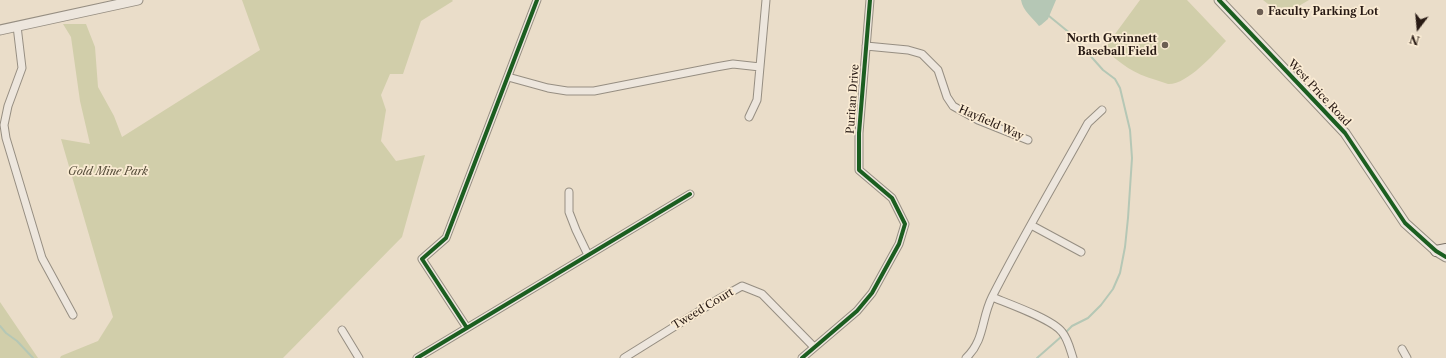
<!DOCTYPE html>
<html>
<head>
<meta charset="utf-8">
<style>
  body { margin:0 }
  #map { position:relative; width:1446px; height:358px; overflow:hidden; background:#eaddc9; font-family:"Libre Caslon Text",serif }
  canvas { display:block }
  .north { position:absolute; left:1398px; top:8px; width:40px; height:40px; -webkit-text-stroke:3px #faebd3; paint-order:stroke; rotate:196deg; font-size:11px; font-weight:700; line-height:16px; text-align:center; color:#281a14 }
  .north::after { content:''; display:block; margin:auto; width:14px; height:18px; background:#281a14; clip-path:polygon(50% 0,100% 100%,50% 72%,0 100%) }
</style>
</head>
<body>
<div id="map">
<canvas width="1446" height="358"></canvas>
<div class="north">N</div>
</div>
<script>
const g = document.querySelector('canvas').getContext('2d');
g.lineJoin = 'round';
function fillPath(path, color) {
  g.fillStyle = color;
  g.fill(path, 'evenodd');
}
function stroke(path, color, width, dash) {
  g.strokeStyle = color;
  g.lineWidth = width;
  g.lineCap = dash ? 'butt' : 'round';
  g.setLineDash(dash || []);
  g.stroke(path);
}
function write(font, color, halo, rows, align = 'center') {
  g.font = font + ' "Libre Caslon Text",serif';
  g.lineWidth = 3.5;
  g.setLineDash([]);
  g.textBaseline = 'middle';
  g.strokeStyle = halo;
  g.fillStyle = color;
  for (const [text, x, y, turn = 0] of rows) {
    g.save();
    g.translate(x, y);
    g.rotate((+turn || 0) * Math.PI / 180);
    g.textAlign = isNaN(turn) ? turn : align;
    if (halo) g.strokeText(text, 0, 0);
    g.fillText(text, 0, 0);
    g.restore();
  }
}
fillPath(new Path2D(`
  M242 0H452L453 1 421 21 403 74H390L381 95 386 110 381 141 396 161 425 155 402 237 283 358H60L61 356 98 341 113 317 61 139 90 144 80 101 71 37 63 24H86L95 47 98 87 114 116 122 137 260 50Z
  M1140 0H1187L1226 41C1214 54 1187 85 1168 84 1164 83 1160 81 1156 80 1134 74 1121 64 1104 49Z
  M1263 0H1309L1297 7 1273 8Z
  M0 302 38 358H0Z`), '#d1ceaa');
fillPath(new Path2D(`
  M1021 0H1056L1048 19 1041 25 1039 26C1032 17 1023 11 1021 0Z`), '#b5c7b5');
stroke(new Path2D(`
  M1049 16 1071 34 1103 70 1115 79 1120 88 1130 130 1132 158 1128 218 1125 247 1120 273 1113 289 1101 305 1088 318 1072 326 1065 333
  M0 326 6 333 17 341 33 358
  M1037 358 1062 336`), '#b5c7b5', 2);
const minor = new Path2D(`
  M17 26 22 68 8 106 4 125 6 138 42 258 73 315
  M866 46 908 50 922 54 938 70 947 97 953 106 978 120 1028 140
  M508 77 548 88 567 91H594L716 67 733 64 760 67
  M749 117 757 100 766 0
  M569 192V212L576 230 588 255
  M1031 225 1081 252
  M992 297C1009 304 1052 319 1062 332 1068 339 1070 349 1073 358
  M467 328 422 259 446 238 537 0
  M342 330 359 358
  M1402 349 1407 358
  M417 358 690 194
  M624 358 717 300 742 286 762 294 814 347
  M802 358 857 311 872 293 899 244 905 224 892 198 859 170V133L870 0
  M966 358C985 340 981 319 992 297 1022 238 1056 181 1088 123L1102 110`);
const tertiary = new Path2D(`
  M1219 0 1345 133 1405 223 1436 251 1446 257
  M0 30 138 0`);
const secondary = new Path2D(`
  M1436 251 1446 249`);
stroke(minor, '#968e82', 9);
stroke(tertiary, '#968e82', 11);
stroke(secondary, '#7c7369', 12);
stroke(minor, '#ede6dd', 7);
stroke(tertiary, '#ede6dd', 9);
stroke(secondary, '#ede6dd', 10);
stroke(new Path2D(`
  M1219 0 1345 133 1405 223 1436 251 1446 257
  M467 328 422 259 446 238 537 0
  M417 358 690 194
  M802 358 857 311 872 293 899 244 905 224 892 198 859 170V133L870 0`), '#1b5e20', 4);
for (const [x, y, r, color] of [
  [1260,12,4,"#6c5e53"],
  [1165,45,4,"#6c5e53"]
]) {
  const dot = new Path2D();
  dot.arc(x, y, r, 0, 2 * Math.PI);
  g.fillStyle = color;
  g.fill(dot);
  stroke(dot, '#faebd3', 1.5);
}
write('bold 11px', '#281a14', '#faebd3', [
  ["Faculty Parking Lot",1268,12],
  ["North Gwinnett",1157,39,"right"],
  ["Baseball Field",1157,52,"right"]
], 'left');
write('11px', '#281a14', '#faebd3', [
  ["West Price Road",1319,93,47],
  ["Puritan Drive",853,99,-86],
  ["Hayfield Way",991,123,24],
  ["Tweed Court",703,309,-31]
]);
write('italic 11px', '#554c39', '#faebd3', [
  ["Gold Mine Park",108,172]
]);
</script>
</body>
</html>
